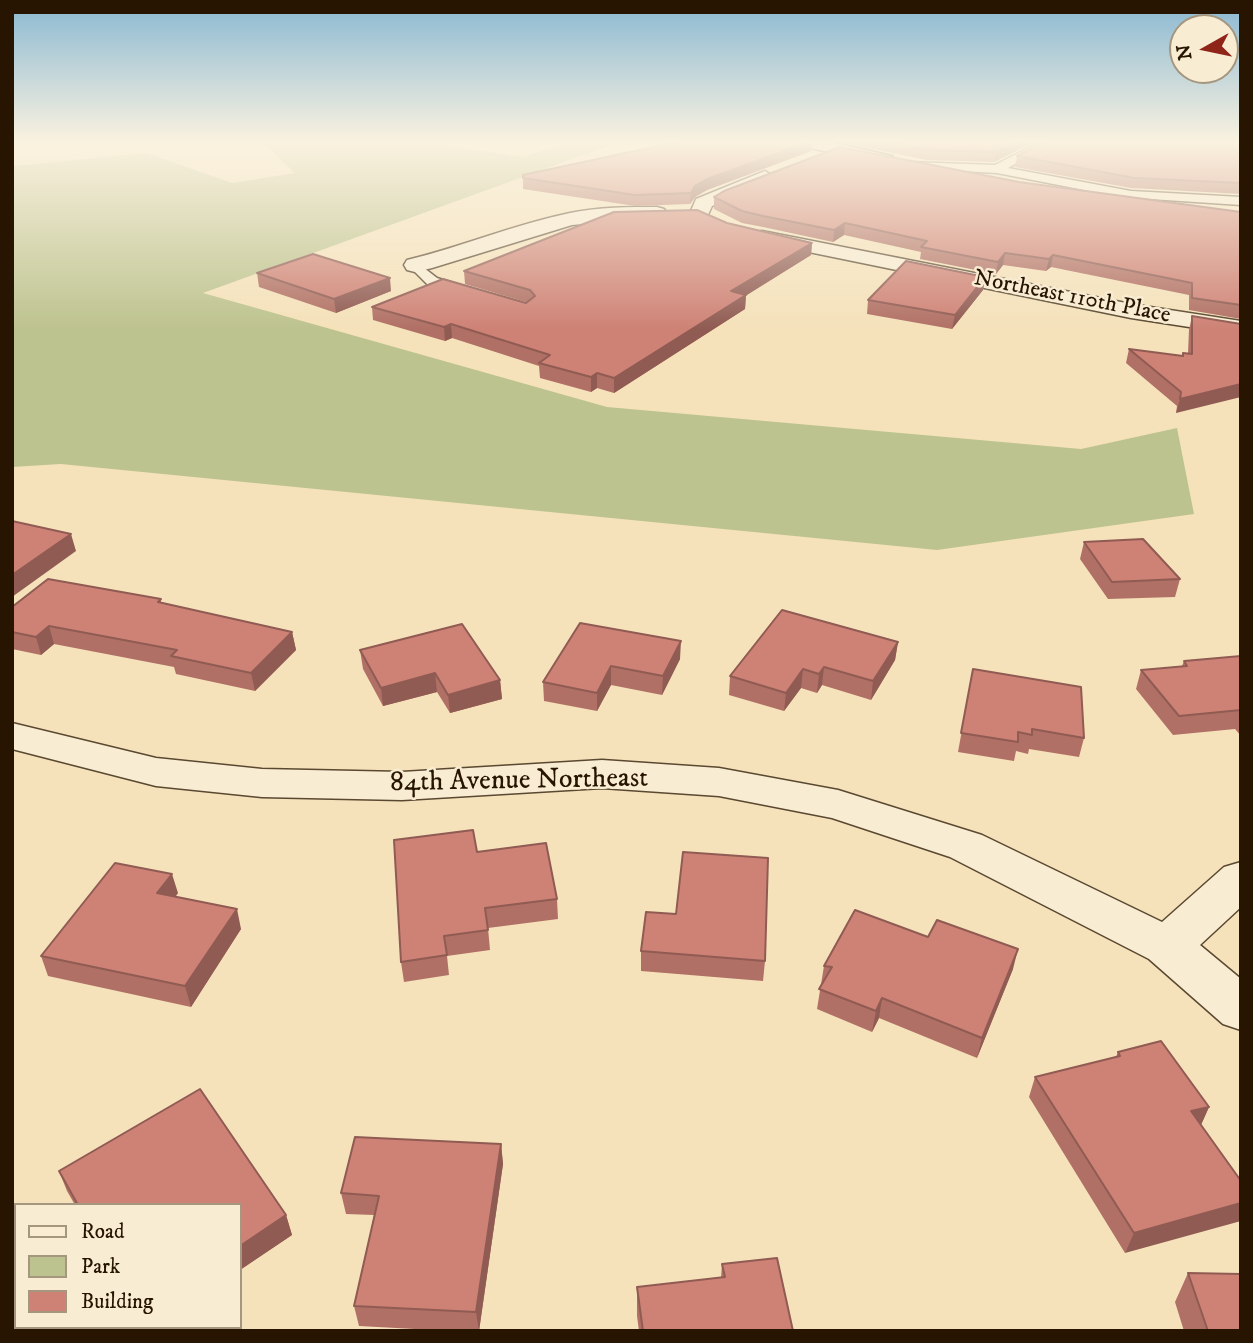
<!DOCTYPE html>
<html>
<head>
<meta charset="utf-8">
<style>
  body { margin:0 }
  #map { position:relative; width:1253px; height:1343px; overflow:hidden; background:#f5e2bb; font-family:"IM FELL DW Pica",serif }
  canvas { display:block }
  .frame { position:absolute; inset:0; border:14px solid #271502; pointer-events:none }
  .legend { position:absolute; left:14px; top:1203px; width:228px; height:126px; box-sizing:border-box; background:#f8ecd3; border:2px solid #a4967f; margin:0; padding:9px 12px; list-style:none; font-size:21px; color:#271502 }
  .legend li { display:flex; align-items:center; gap:14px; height:35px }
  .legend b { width:35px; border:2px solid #a4967f }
  .north { position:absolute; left:1169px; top:14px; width:70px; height:70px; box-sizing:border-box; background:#f8ecd3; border:2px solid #a4967f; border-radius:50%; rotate:261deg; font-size:19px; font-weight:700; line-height:28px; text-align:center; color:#271502 }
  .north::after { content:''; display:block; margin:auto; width:24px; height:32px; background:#8f2418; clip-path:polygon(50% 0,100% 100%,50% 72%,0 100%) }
</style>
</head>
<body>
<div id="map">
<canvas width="1253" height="1343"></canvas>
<div class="frame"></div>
<ul class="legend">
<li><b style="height:9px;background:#f8ecd3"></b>Road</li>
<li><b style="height:19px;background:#bdc38f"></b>Park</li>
<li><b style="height:19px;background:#ce8276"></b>Building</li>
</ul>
<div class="north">N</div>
</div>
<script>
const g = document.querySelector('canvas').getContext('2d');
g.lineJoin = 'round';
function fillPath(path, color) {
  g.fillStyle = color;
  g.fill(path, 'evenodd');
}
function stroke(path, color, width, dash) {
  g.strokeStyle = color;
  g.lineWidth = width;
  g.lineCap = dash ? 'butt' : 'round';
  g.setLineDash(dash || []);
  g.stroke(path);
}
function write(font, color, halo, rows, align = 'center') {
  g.font = font + ' "IM FELL DW Pica",serif';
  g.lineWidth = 5;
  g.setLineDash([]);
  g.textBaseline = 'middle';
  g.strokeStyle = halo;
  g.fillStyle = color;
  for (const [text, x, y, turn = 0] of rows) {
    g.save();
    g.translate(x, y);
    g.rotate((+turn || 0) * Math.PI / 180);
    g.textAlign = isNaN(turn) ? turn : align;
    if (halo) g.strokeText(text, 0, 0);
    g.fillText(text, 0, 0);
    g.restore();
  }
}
fillPath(new Path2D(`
  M261 141H412L523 157 573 141H622L203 293 607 407 1081 449 1177 428 1194 514 937 550 61 464 12 467V166L147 153 232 183 295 173Z`), '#bdc38f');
const lane = new Path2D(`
  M1042 141H1055L1008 168 1131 191 1241 197V205L1135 198 1117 203 1111 199 1115 196 997 173 909 168 903 165 909 162 995 165Z
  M415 261 437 278 473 289 475 292 468 296 427 284 408 265Z`);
const street = new Path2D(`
  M765 171 774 177 772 181 712 206 707 217H693L690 213 696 199Z
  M657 207 664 209 667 213 664 217 572 225 432 268 415 272 407 270 404 265 407 260C462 247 515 224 570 213 599 207 628 207 657 207Z
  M762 231 1131 304 1241 321V335L1131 318 755 241 751 237 755 233Z
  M12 723 156 758 262 769 402 772 602 760 719 768 838 790 982 835 1162 922 1224 867 1241 862V907L1200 945 1241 979V1030L1223 1024 1149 959 950 857 832 818 719 796 602 788 402 800 262 797 156 786 12 749Z`);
const secondary = new Path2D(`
  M794 141H826L892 156 895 160 886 165 797 145Z`);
stroke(lane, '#5a4830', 3);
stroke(street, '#5a4830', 3);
stroke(secondary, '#271502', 3);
fillPath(lane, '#f8ecd3');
fillPath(street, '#f8ecd3');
fillPath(secondary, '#f8ecd3');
fillPath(new Path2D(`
  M812 141 811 151 707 190 695 197 690 204 635 206 523 189V175Z
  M834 141H1036L994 162 927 160Z
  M1241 141V194L1131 188 1015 167 1017 156Z
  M1019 182 1241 212V319L1189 310V295L1051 267 1046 271 1003 265 996 274 920 259 921 252 844 235 833 242 763 227 742 223 714 209V197Z
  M727 223 812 243 811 255 746 295 745 309 614 393 597 388 591 392 540 378 539 366 452 338 445 341 373 320 372 307 526 302 465 284 464 271Z
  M257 273 391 291 336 313 259 287Z
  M985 277 983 290 952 329 867 314 868 300Z
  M1192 316 1241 324 1176 413 1177 406 1126 363 1129 349 1182 356 1183 353H1188L1189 330Z
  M1084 542 1180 579 1175 597 1108 599 1080 559Z
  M161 599V603L292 632 296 650 255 691 176 674 174 667 54 644 41 655 12 649V607Z
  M580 623 680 659 662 695 611 685 597 711 544 701 543 682Z
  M898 642 895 660 871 700 822 685 817 693 801 688 784 711 729 695 730 676Z
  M360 650 500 680 502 699 450 713 437 692 383 706 363 669Z
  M1241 656V736L1235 729 1173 735 1136 689 1141 670 1182 666 1184 661Z
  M973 669 1084 738 1079 757 1029 749 1028 754 1016 751 1014 761 958 752Z
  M477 852 557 899 558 919 488 928 490 950 447 956 449 975 404 982 401 962Z
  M178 893 175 897 241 929 191 1007 48 976 41 956Z
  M641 951 765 961 763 981 641 971Z
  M824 966 1013 969 977 1058 879 1018 872 1032 817 1009Z
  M1118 1052 1209 1107 1201 1125 1125 1253 1029 1097 1035 1077 1116 1057Z
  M200 1089 286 1215 292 1235 240 1270V1205H75L67 1191 59 1171Z
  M501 1144 503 1164 479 1331H452L359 1326 354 1306 374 1215 346 1214 341 1193Z
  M722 1264 793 1331H639L637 1316V1287L721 1278Z
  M1188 1273 1241 1331H1184L1175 1302Z`), '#b17065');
fillPath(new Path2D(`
  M812 141 811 151 707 190 695 197 690 204 691 193 695 186 707 179Z
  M1018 141H1036L994 162 996 152Z
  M845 223 844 235 833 242 834 230Z
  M812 243 811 255 731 305V291Z
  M1005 253 1003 265 996 274 998 262Z
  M1053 255 1051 267 1046 271 1049 259Z
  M985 277 983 290 952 329 955 315Z
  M390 278 391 291 336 313 334 299Z
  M746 295 745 309 614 393V378Z
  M451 324 452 338 445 341 444 327Z
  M597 373V388L591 392V377Z
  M1241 384V397L1176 413 1180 399Z
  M71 534 76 551 12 597V575Z
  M49 626 54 644 41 655 36 637Z
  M292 632 296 650 255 691 251 673Z
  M681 641 680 659 662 695 663 676Z
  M898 642 895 660 871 700 873 681Z
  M611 666V685L597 711V693Z
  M824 667 822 685 817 693 819 674Z
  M803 669 801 688 784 711 786 693Z
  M435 673 437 692 383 706 381 688Z
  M500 680 502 699 450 713 448 695Z
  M172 874 178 893 163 913 157 893Z
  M237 909 241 929 191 1007 185 986Z
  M1018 949 1013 969 977 1058 982 1038Z
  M882 998 879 1018 872 1032 876 1011Z
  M1209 1107 1200 1127 1191 1111Z
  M501 1144 503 1164 479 1331 476 1312Z
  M1241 1203V1221L1125 1253 1134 1233Z
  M286 1215 292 1235 240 1270V1246Z`), '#905b53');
const building = new Path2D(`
  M681 141H812L707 179 695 186 691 193 635 195 523 178V175Z
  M884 141H1018L996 152 928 150Z
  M1045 141H1241V183L1134 178 1017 156Z
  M840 147 1019 182 1241 212V305L1192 298V283L1053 255 1049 259 1005 253 998 262 921 247 927 241 845 223 834 230 763 216 742 211 714 197 724 191Z
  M697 210 727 223 812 243 731 291 746 295 614 378 597 373 591 377 539 363 550 355 451 324 444 327 372 307 443 279 526 303 535 296 530 290 464 271 614 212Z
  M313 254 390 278 334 299 257 273Z
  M906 261 985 277 955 315 868 300Z
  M1192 316 1241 324V384L1180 399 1181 392 1129 349 1183 356V353L1192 354Z
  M12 521 71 534 12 575Z
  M1143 539 1180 579 1112 582 1084 542Z
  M48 579 161 599 158 602 292 632 251 673 171 656 177 650 49 626 36 637 12 632V607Z
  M782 610 898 642 873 681 824 667 819 674 803 669 786 693 730 676Z
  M580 623 681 641 663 676 611 666 597 693 543 682Z
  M462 624 500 680 448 695 435 673 381 688 360 650Z
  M1241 656V710L1179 716 1141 670 1187 666 1184 661Z
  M973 669 1081 687 1084 738 1032 729V735L1018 732V742L961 733Z
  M473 830 477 852 546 843 557 899 485 908 488 930 444 936 447 955 401 962 394 840Z
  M683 852 768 858 765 961 641 951 646 912 676 914Z
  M115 863 172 874 157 893 237 909 185 986 41 956Z
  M855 910 928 937 937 920 1018 949 982 1038 882 998 876 1011 819 989 832 967 824 966Z
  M1161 1041 1209 1107 1191 1111 1241 1181V1203L1134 1233 1035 1077 1120 1056 1118 1052Z
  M200 1089 286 1215 240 1246V1205H78L59 1171Z
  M355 1137 501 1144 476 1312 354 1306 379 1196 341 1193Z
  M777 1258 793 1331H643L637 1287 725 1277 722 1264Z
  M1188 1273 1241 1274V1331H1208Z`);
fillPath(building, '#ce8276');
stroke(building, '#905b53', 2);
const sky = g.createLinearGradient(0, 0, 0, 329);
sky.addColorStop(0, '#89b8d2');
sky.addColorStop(0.43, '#faf2e0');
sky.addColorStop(1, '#faf2e000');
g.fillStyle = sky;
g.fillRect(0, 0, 1253, 329);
write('23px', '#271502', '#f8ecd3', [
  ["Northeast 110th Place",1072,298,11]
]);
write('28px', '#271502', '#f8ecd3', [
  ["84th Avenue Northeast",519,782,-1]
]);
</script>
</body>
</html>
